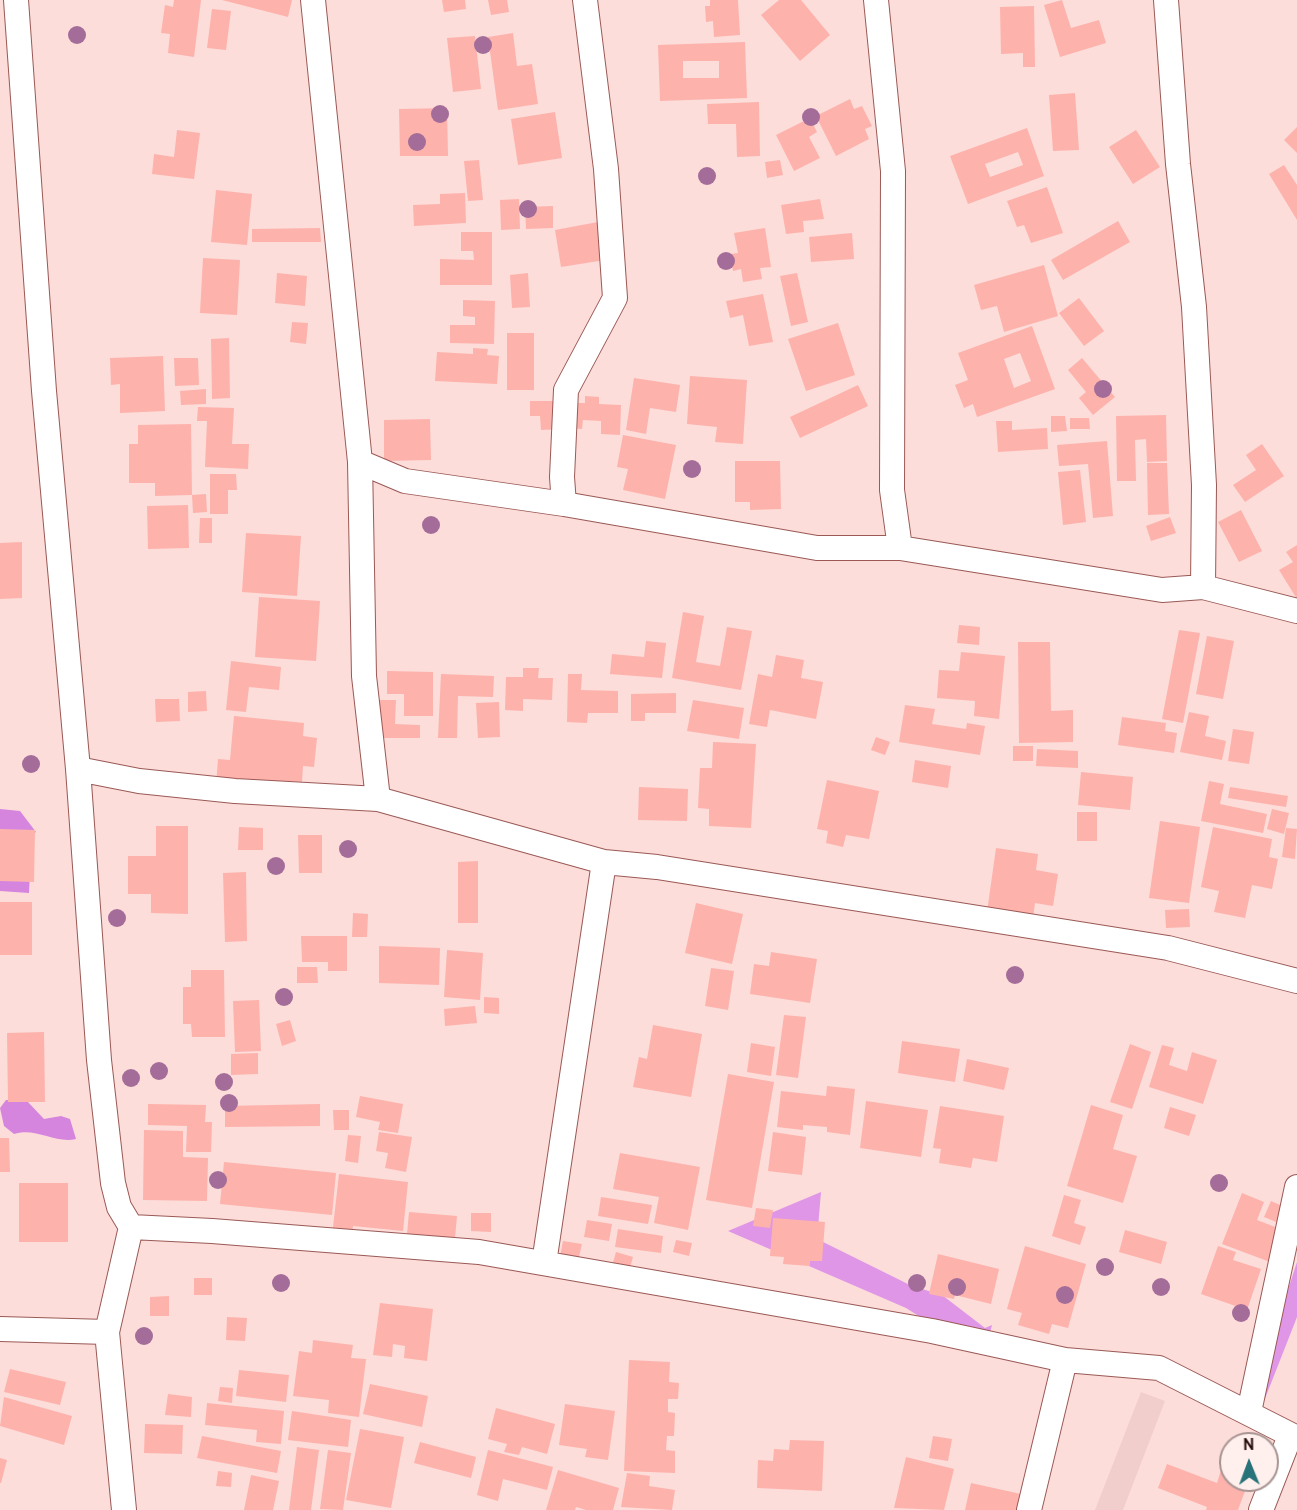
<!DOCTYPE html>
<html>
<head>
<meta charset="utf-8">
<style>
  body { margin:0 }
  #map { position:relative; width:1297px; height:1510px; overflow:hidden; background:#fcddda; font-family:Overpass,sans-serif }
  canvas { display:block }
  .north { position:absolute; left:1219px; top:1432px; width:60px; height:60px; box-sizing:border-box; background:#ffefed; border:2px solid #a89493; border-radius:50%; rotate:359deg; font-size:16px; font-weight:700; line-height:24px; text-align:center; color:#260c0b }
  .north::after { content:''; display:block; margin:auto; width:21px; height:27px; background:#287279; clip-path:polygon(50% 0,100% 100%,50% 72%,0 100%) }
</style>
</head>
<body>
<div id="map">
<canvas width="1297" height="1510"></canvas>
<div class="north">N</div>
</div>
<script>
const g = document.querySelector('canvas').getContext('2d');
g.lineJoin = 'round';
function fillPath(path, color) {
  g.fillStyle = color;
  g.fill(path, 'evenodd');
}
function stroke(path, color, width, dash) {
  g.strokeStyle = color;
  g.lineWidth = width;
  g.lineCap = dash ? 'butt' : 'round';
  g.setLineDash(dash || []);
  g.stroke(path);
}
fillPath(new Path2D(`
  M1141 1392 1165 1401 1123 1510H1095Z`), '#f1cecb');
fillPath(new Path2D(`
  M821 1192 817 1239 912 1286 942 1295 985 1328 992 1325 988 1341 933 1325 906 1308 728 1231Z
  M1297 1262V1317L1257 1419 1252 1400Z`), '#df96e6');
fillPath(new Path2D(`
  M0 809 20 811 36 832 7 850 30 872 29 893 0 891Z
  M6 1100 27 1101 44 1119 61 1116 70 1119 76 1139C55 1144 36 1127 14 1134L4 1126 0 1108Z`), '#d585dd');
fillPath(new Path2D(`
  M174 0H201L194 57 168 53 170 34 161 33 165 5 173 7Z
  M222 0H292L288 17Z
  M442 0H465L466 9 444 12Z
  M488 0H507L509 12 491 15Z
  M710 0H738L740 35 714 37 713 21 706 22 705 6H710Z
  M779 0H801L830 35 800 61 761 15Z
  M1062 0 1071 28 1099 20 1106 43 1060 57 1044 5Z
  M1034 6 1035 67H1023V53L1001 54 1000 7Z
  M212 9 231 11 226 50 207 48Z
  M513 33 517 66 532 64 538 104 498 110 488 37Z
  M475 36 481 89 453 92 447 38Z
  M745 42 747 98 660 101 658 45ZM683 61H719V78H683Z
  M1075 93 1079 150 1053 151 1049 95Z
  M850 99 854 109 862 106 872 126 865 129 869 139 836 156 816 116Z
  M759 102 760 156 737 157 736 124H708L707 104Z
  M447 108 448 156H400L399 109Z
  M555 112 562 158 518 165 511 119Z
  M810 118 817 132 809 137 820 158 794 171 776 135Z
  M1297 127V153L1284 140Z
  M1027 128 1044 176 968 204 950 156ZM1018 152 1023 165 990 177 985 164Z
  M177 130 200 133 194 179 152 174 154 154 174 157Z
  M1136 130 1160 167 1133 184 1109 147Z
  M479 160 483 200 468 201 464 161Z
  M780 160 783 175 767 178 765 162Z
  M1284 165 1297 185V220L1269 174Z
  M1047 187 1063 233 1031 243 1024 225 1017 227 1007 201Z
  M216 190 252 194 247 245 211 242Z
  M465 193 466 223 414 226 413 205 440 204V194Z
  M519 199 520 229 501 230 500 200Z
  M820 199 824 219 803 221 804 232 786 234 781 205Z
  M553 206V228L526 229 525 207Z
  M1118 221 1130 242 1063 280 1051 260Z
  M598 222 605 260 561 267 555 230Z
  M320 228 321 242H252V229Z
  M765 228 771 267 760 268 762 279 743 282 741 269 733 271 730 254 738 253 734 233Z
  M461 232H492V285H440V259L474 260 473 251H461Z
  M852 233 854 259 811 262 809 237Z
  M203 258 240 260 237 315 200 313Z
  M1044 265 1058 316 1004 332 997 306 981 310 974 285Z
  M277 273 307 276 305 306 275 303Z
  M528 273 530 307 512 308 510 275Z
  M797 273 808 322 791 326 780 276Z
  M763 294 773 342 749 346 743 315 730 318 726 301Z
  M1079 298 1104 331 1084 346 1059 313Z
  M463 300 495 301 494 344 450 343V325H475V317L463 316Z
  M292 322 308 323 306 344 290 342Z
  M838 323 855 375 806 391 788 339Z
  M1032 326 1055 389 977 417 973 404 964 408 955 385 968 380 958 353ZM1020 353 1031 381 1014 388 1004 359Z
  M507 333H534V390H507Z
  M229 338 230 398 212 399 211 339Z
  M473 348 488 349 487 355 499 356 497 384 435 381 437 352 473 354Z
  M163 356 165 411 120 413V384L111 385 110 358Z
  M174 358H198L199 385 175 386Z
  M1082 358 1115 397 1093 415 1079 398 1086 392 1068 370Z
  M690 376 747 380 743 444 715 442 717 427 687 424Z
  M634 378 680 385 676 412 650 408 646 434 626 430Z
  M858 385 868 406 800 438 790 417Z
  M206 389V404L181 405 180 391Z
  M585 396 599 397V404L621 405 620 435 601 434V421L583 420 582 429 568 428 569 403H585Z
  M530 401H560L561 429 541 430 540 416H530Z
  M198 407 234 408 232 444H249L248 469 205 467 207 421H197Z
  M1166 415 1167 461 1147 462 1146 439 1135 440 1136 481H1117L1116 416Z
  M1051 416H1065L1067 431 1051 432Z
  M1070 418H1089L1090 429H1070Z
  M430 419 431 460 384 461V420Z
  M996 421H1012V430L1047 428 1048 449 998 452Z
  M191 424 192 495 155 496V483H129V444H138V425Z
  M623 435 676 445 665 499 623 490 628 469 617 467Z
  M1107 441 1113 516 1093 518 1088 464 1059 466 1057 445Z
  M1262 444 1284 476 1245 502 1233 485 1256 470 1246 455Z
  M735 461H780L781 509 750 510V502H735Z
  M1147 463H1167L1169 514 1148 515Z
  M1080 470 1086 522 1063 525 1058 472Z
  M210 474H236L237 490H228V514H210Z
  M206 494 207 512 193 513 192 495Z
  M188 505 189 548 148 549 147 506Z
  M1241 510 1262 551 1239 562 1218 522Z
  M1170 517 1176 533 1151 541 1146 526Z
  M200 518H212V543H199Z
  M246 533 301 536 297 596 242 592Z
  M22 542V598L0 599V543Z
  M1297 545V599L1279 570 1293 562 1286 552Z
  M259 597 320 601 316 661 255 657Z
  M683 612 704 616 696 662 720 666 727 627 752 631 741 690 672 678Z
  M959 625 980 627 979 645 957 643Z
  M1179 630 1200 633 1183 723 1162 719Z
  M1207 636 1234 641 1223 699 1196 694Z
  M646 641 666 643 662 678 610 674 612 654 644 657Z
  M1018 642H1050L1051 711 1073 710V742L1019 743Z
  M961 652 1005 656 999 719 974 716 975 701 937 698 939 670 959 671Z
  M776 655 804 660 801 678 823 682 816 719 770 710 767 727 749 724 758 674 772 677Z
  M231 661 281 667 279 690 249 687 246 712 226 710Z
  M523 668H539L538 678H553L552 700 523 699V711L505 710 506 677H523Z
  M387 671 433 672V716H404V694H387Z
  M441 674 494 676 493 697 458 696 457 738H438Z
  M568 674H582L581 690 618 691V713H588L587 723 567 722Z
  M206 691 207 711 188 712V692Z
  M676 693V713H645V721H631V694Z
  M155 699H179L180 721 156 722Z
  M375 700H396L395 724 420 725V738H375Z
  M693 700 744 708 739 739 687 731Z
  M499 702 500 737 478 738 476 703Z
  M905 705 935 709 932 724 966 729 967 723 985 726 980 755 899 742Z
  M1189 712 1209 716 1205 736 1226 741 1222 760 1180 752Z
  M234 716 304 723 303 736 317 738 314 767 303 766 302 782 291 781 290 791 216 785 218 759 230 760Z
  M1122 717 1166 723 1165 731 1177 733 1174 753 1118 745Z
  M1233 729 1254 732 1249 764 1228 761Z
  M876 737 890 742 885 755 871 750Z
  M713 742 756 744 751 828 709 826V809L698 808 700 768H712Z
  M1013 746H1033V761H1013Z
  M1037 749 1078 751V768L1036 766Z
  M915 760 951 766 948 788 912 782Z
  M1081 772 1133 777 1130 810 1078 805Z
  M827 780 879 791 869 839 846 835 843 847 826 843 828 831 817 829Z
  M1209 781 1224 784 1220 804 1267 814 1263 833 1201 821Z
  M639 787 688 789 687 821 638 820Z
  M1230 787 1288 796 1286 807 1228 798Z
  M1272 809 1289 813 1284 834 1267 829Z
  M1077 812H1097V841H1077Z
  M1160 821 1200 827 1189 903 1149 898Z
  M156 826H188V914L151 913V894H128V856H156Z
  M239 827 263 828V850H238Z
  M1213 827 1272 839 1269 857 1278 859 1272 889 1252 885 1245 918 1214 912 1219 891 1201 887Z
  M1286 828 1297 829 1295 859 1282 857Z
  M0 829 35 830 34 882 0 881Z
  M298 835H322V873H299Z
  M996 848 1038 854 1036 870 1058 874 1053 906 1035 903 1032 925 986 919Z
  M478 861V923H458V862Z
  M246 872 247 941 225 942 223 873Z
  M0 902H32V955H0Z
  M696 903 743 914 732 964 685 953Z
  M1189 909 1190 927 1166 928 1165 910Z
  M353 913 368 914 367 937H352Z
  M301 936H347V971H328V962H302Z
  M379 946 440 948 439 985 379 983Z
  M447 950 483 953 480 1000 444 997Z
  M771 952 817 959 810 1003 750 994 754 964 769 966Z
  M297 967H317L318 983H297Z
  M711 968 734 971 728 1010 705 1006Z
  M191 970H224L225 1037H192L191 1024H183V987H191Z
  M484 997 499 998V1014L484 1013Z
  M259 1000 261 1051 235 1052 233 1001Z
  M475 1006 477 1023 445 1026 444 1009Z
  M784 1015 806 1017 798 1078 776 1075Z
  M290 1020 296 1041 282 1046 276 1024Z
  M653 1025 702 1034 691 1097 633 1087 639 1057 647 1059Z
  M44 1032 45 1102H8L7 1033Z
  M902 1041 960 1049 955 1082 898 1073Z
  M751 1043 775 1047 771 1076 747 1072Z
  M1130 1044 1151 1052 1132 1109 1110 1102Z
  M1162 1045 1174 1048 1169 1065 1187 1071 1192 1052 1217 1060 1203 1104 1149 1087Z
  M258 1053V1074L231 1075V1054Z
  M967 1059 1009 1068 1004 1090 963 1081Z
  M728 1074 774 1082 752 1208 706 1200Z
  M827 1086 855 1089 850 1135 827 1132V1127L803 1125V1130L777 1127 781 1091 826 1096Z
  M360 1096 403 1104 398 1133 378 1130 380 1122 356 1117Z
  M866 1101 928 1110 921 1157 860 1148Z
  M148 1104 206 1105 205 1122H212L211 1152H186L187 1126 148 1125Z
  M320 1104V1126L225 1127V1106Z
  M1091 1105 1123 1115 1113 1149 1137 1156 1123 1203 1067 1186Z
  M940 1106 1004 1116 997 1162 973 1158 971 1168 939 1163 941 1149 933 1148Z
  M1170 1107 1196 1115 1189 1136 1164 1128Z
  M333 1110H349V1130H334Z
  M144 1130 183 1131V1157L208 1158 207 1201 143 1200Z
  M379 1132 412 1137 406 1172 385 1168 388 1153 376 1151Z
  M773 1132 806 1137 802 1175 768 1171Z
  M348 1135 361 1136 358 1163 345 1161Z
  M0 1138H9L10 1172H0Z
  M620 1153 700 1167 688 1230 654 1223 659 1197 613 1189Z
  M224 1162 336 1173 332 1215 220 1204Z
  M339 1174 408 1182 403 1231 353 1226 352 1239 332 1236Z
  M19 1183H68V1242H19Z
  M1242 1193 1264 1202 1257 1220 1283 1230 1270 1262 1222 1244Z
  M1064 1195 1081 1200 1074 1223 1086 1227 1080 1245 1052 1236Z
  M601 1197 652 1205 648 1224 598 1216Z
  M1271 1201 1287 1208 1281 1224 1264 1217Z
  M756 1208 773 1210 770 1228 753 1226Z
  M409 1212 457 1216 455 1238 407 1234Z
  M471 1213H491V1232L471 1231Z
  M773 1218 825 1222 822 1261H810V1266L783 1264 784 1257 770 1256Z
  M587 1220 612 1224 609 1241 584 1237Z
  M618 1229 663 1236 661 1253 615 1247Z
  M1125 1230 1167 1242 1161 1264 1119 1252Z
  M676 1240 692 1243 689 1256 673 1252Z
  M563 1241 582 1244 578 1261 560 1257Z
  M1025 1246 1086 1264 1068 1328 1052 1324 1049 1334 1018 1325 1022 1313 1007 1309Z
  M1218 1246 1236 1252 1233 1260 1261 1269 1247 1310 1201 1294Z
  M616 1252 633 1257 629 1271 612 1266Z
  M938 1254 999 1269 991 1304 955 1295 954 1299 929 1294Z
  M194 1278H212V1295H194Z
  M169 1296V1316H150V1297Z
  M380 1303 433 1309 427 1361 404 1358 405 1346 393 1344 392 1357 373 1355Z
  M227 1317 247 1318 245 1341 226 1340Z
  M313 1340 353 1345 351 1358 366 1359 359 1417 328 1413 329 1400 293 1396 299 1351 312 1353Z
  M629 1360 670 1362 669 1382 679 1383 678 1399H668V1412L675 1413 674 1436H667L666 1450 675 1451V1473L624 1471Z
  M10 1369 66 1382 60 1405 4 1392Z
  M239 1370 289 1375 286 1402 236 1396Z
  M370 1384 428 1396 422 1427 363 1414Z
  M220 1387 233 1388 232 1403 218 1401Z
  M168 1394 192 1397 191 1417 165 1415Z
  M4 1397 72 1416 64 1445 0 1426Z
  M207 1403 284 1411 281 1444 256 1442 257 1430 205 1425Z
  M565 1404 615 1411 608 1460 585 1457 587 1449 559 1445Z
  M496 1408 555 1424 547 1454 522 1447 519 1455 504 1452 507 1444 488 1439Z
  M292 1411 351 1420 348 1447 288 1440Z
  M145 1424 183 1425 182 1454 144 1453Z
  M360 1429 404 1437 391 1508 346 1500Z
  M202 1436 281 1451 277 1473 197 1458Z
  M933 1436 952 1439 948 1461 929 1458Z
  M790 1440 824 1441 822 1491 757 1488 758 1460 773 1461 774 1449 789 1450Z
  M420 1442 476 1457 471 1478 414 1463Z
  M297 1447 319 1450 311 1510H289Z
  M328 1450 351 1453 343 1510 320 1509Z
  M488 1450 553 1467 547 1490 503 1479 498 1501 477 1495Z
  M906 1457 954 1469 944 1510 894 1508Z
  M0 1458 7 1460 1 1483H0Z
  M1167 1464 1217 1483 1221 1470 1231 1473V1480H1249L1238 1510H1206L1207 1507 1158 1488Z
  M558 1470 619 1488 613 1510H586L576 1507 575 1510H546Z
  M218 1471 232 1473 231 1487 216 1486Z
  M627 1473 650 1476 649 1486 675 1490 672 1510 621 1507Z
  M251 1475 279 1481 273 1510H244Z
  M971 1483 1021 1494 1018 1510H965Z`), '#feb2ac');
const minor = new Path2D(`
  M16 0 44 391 78 769 99 1060 113 1183 119 1207 131 1227 212 1231 479 1252 932 1331 1065 1360 1159 1368 1297 1438
  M313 0 360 462 364 676 378 799
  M876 0 893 171 892 490 900 548
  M1166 0 1178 164 1194 307 1204 485 1203 587
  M360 462 405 481 564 504 817 548H900L1162 590 1203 587 1297 611
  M564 504 562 477 566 390 615 298 606 169 585 0
  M78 769 139 781 235 791 378 799 604 862 657 867 1168 948 1297 981
  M544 1263 604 862
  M0 1329 107 1332
  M1249 1412 1297 1187
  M124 1510 107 1332 131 1227
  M1029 1510 1065 1360
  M1261 1510 1290 1436`);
stroke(minor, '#9a5955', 26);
stroke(minor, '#fff', 24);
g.fillStyle = '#a46d99';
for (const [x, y] of [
  [77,35],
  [483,45],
  [440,114],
  [811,117],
  [417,142],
  [707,176],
  [528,209],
  [726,261],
  [1103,389],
  [692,469],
  [431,525],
  [31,764],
  [348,849],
  [276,866],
  [117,918],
  [1015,975],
  [284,997],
  [159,1071],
  [131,1078],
  [224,1082],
  [229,1103],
  [218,1180],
  [1219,1183],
  [1105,1267],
  [281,1283],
  [917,1283],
  [957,1287],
  [1161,1287],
  [1065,1295],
  [1241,1313],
  [144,1336]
]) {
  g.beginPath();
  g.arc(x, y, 9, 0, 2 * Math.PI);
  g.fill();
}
</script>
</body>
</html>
